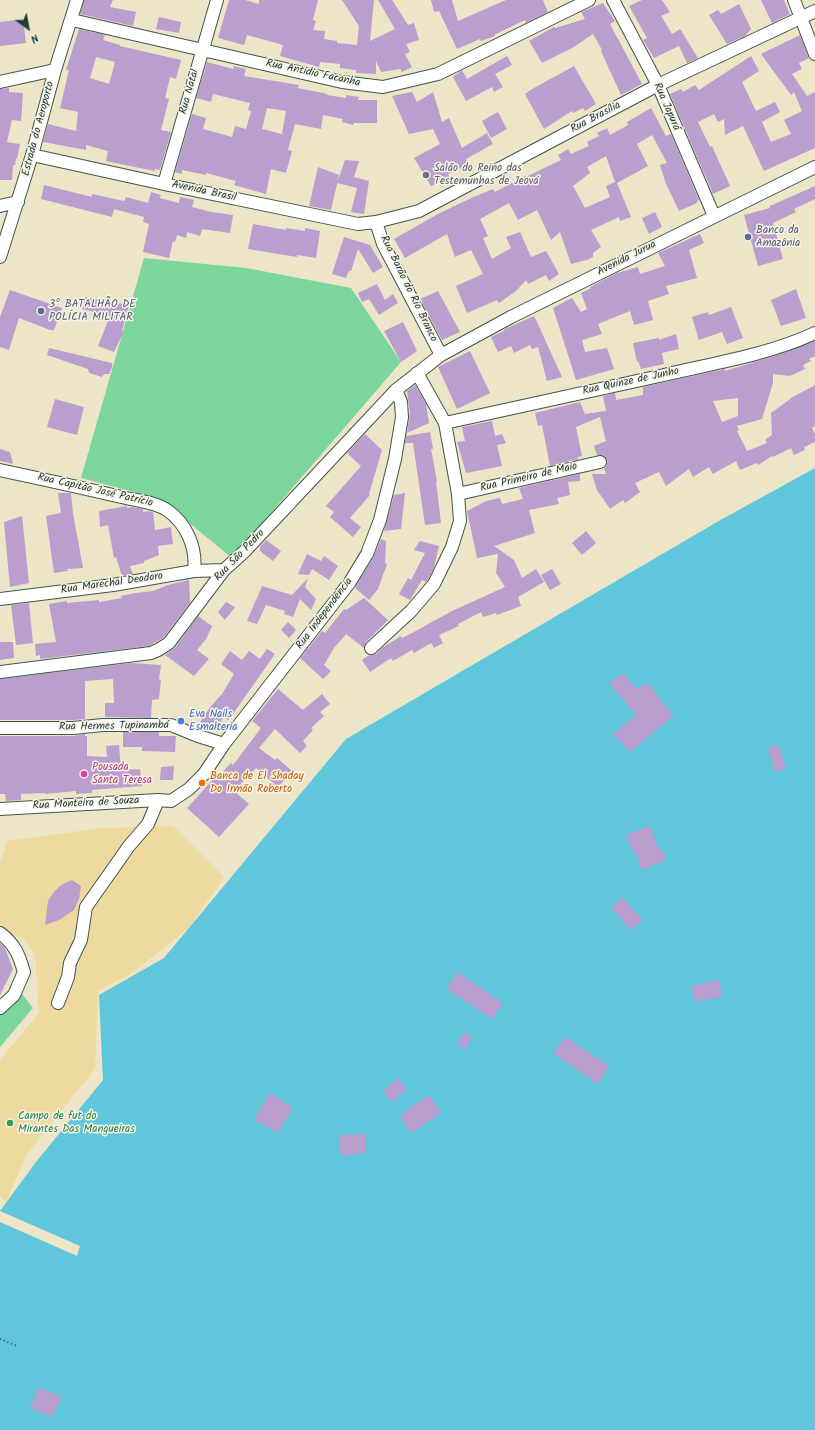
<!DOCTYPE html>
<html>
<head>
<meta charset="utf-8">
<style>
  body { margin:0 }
  #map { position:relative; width:815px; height:1430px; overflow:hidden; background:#ece5c8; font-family:Kalam,sans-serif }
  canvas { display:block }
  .north { position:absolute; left:8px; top:8px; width:40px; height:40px; -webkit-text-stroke:3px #f7f3e8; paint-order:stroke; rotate:148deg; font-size:11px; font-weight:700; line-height:16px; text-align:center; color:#1f3d34 }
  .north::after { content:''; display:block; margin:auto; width:14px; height:18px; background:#1f3d34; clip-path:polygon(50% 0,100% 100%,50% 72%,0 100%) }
</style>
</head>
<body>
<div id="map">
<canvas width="815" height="1430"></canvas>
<div class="north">N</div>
</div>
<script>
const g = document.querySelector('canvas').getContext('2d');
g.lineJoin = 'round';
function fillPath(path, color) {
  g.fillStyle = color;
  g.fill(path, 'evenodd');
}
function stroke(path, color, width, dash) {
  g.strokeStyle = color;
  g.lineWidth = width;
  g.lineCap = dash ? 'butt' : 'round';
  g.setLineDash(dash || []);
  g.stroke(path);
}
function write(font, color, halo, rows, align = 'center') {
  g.font = font + ' Kalam,sans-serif';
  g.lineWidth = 3;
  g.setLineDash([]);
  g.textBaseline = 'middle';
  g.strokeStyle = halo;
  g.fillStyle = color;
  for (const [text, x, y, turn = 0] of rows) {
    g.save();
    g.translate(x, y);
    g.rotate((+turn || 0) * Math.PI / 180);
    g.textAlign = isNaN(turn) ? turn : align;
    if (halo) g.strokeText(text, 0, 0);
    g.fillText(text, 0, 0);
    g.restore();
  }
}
fillPath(new Path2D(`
  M144 258 246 268 351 288 401 362 232 558 160 499 81 478Z
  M19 990 33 1008 0 1047V1009Z`), '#7cd69c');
fillPath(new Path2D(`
  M173 826 224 877 189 928 132 973 98 991 95 1069 27 1154 6 1202 0 1197V1060L39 1013 35 954 24 940 0 929V864L7 841 102 828Z`), '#eeda9e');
fillPath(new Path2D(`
  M815 468V1430H0V1211L36 1162 103 1080 99 995 164 958 346 739 717 522Z`), '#5fc6dc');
fillPath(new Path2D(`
  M0 1211 80 1246 77 1256 0 1222Z`), '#ece5c8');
fillPath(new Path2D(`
  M84 0H113L110 7 136 12 133 26 80 14Z
  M229 0H245L259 4V0H318L313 20 316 21 313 30 325 31 324 39 337 41V43L357 45 359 26 342 0H374L370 41 395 29 378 0H392L408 25 414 23 419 40 406 44 410 52 405 54 412 67 402 72 400 69 381 72 376 61V74L356 73V70L340 68V64L320 62 319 67 280 56 283 45 247 35 244 45 218 38Z
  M431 0H452L458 21 506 0H543L548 12 526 23 525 20 494 35 495 36 481 41 480 39 457 49 439 11 434 12Z
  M642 0H662L670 12 661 16 672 34 680 29 698 58 687 63 679 46 654 58 643 40 647 38 629 6Z
  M761 0H784L790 14 772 23Z
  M603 3 615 21 610 24 642 84 621 95 601 51 602 50 593 34 574 47 542 63 529 41 554 27 555 28 585 19 581 12Z
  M739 4 751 29 745 36 727 44 709 15 718 10 721 14Z
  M159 17 181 22 179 33 156 29Z
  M23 19 26 43 0 46V22Z
  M79 29 105 35 103 40 120 45V46L181 60 176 79 170 77 165 98 169 99 161 130 171 132 160 170 155 169 154 171 106 161 108 151 86 145V150L43 142 48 124 76 131 78 112 60 108 69 70H66ZM96 57 115 62 109 84 90 78Z
  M800 35 809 58 799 63 802 69 792 74 807 96 815 92V148L764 171 743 126 725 135 724 119 718 122 714 114 698 122 710 147 712 146 730 186 713 194 670 94 681 89 683 92 695 85 699 90 751 56 759 71 742 82 756 111 775 102 780 112 762 122 771 142 791 134 784 120 802 111 794 92 791 95 761 54Z
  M507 56 512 65 495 74 503 87 494 92 492 87 466 101 453 77 462 70 467 79Z
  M207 62 233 69 234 66 246 69 244 76 299 85 298 88 328 94 327 95 346 98V95L359 97 358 100H377V123H354L353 125 342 122 343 119 323 115 321 129 295 124 288 150 292 151 286 173 271 169 266 194 234 185 236 181 206 173V175L182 170V174L175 172 192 114 206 118 203 129 232 137 235 126 246 129 251 111 248 110 250 103 213 94 211 102 196 98ZM267 108 286 111 282 134 262 129Z
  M574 66 596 104 585 111 583 108 573 113 572 111 544 129 525 94 532 89Z
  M9 88V92L23 93 21 121 12 120 7 142 20 144 17 159 16 158 15 165H13L12 180H0V89Z
  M412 92 417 102 433 92 442 122 449 118 462 148 487 133 493 144 466 159 469 164 448 174 450 178 431 186 414 158 440 144 433 129 409 134 392 96Z
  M651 108 666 136 671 134 699 200 697 201V203L679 211 666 184 660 165 667 163 652 135 637 144 648 166 617 183 631 217 620 221 619 217 591 230 601 247 593 253V257L587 260 571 264 560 232 551 240 537 210 518 220 509 203 480 219 488 236 483 238 492 259 511 248 506 237 520 232 531 257 546 251 559 274 549 281 546 275 528 284 526 280 516 291 499 303 497 300 467 313 456 286 483 274 471 250 455 257 447 234 405 258 394 239 438 214 469 199 493 189 495 192 525 176 526 177 561 160 558 155 568 149 571 154 589 146 587 142 599 136 597 133 607 128 610 135 628 125 627 122ZM606 156 615 182 606 186 610 197 585 208 573 186 590 173 587 167Z
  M498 112 507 129 491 138 482 121Z
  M345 160 359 161 354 177 369 181 364 214 351 212 357 188 337 183Z
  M318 167 339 175 331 210 309 206Z
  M44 185 92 197V194L124 201 126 197 148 203 151 192 161 195 160 198 179 203 180 197 194 200 192 207 211 212 233 215 230 233 202 229 200 236 187 232 186 238 177 235 175 242 173 241 169 258 143 252 149 224 143 222 144 217 114 209 112 217 41 199Z
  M815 186V199L794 209 796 212 773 223 783 259 758 266 744 215 770 208V206Z
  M655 212 662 227 649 234 642 218Z
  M253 224 286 230V228L305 231V228L320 231 316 258 297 255V257L248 249Z
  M700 234 704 243 689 250 697 278 666 286 669 294 648 301 653 320 634 325 630 311 598 324 602 334 582 340 585 352 607 348 614 369 576 380 553 308 572 298 581 312 587 309 581 293 591 288 590 287 617 273 638 267 640 274 665 266 658 253Z
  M344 237 370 245 383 267 373 273 358 249 351 271H349L346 278 332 274Z
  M377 284 385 300 393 294 398 303 379 315 369 299 362 302 358 293Z
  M796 289 806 318 781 326 771 300Z
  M10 290 62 308 54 330H50L19 318 9 350 0 347V317Z
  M438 291 460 332 442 340 420 299Z
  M85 297 129 305 122 331H124L114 352 98 346 110 316 82 309Z
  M731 307 743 338 727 344 722 332 699 340 692 317 708 312 709 315Z
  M534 316 537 322 562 377 547 381 538 347 532 349 530 345 514 353 511 346 498 352 491 337 504 331V330L505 329Z
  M403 322 417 351 401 362 384 331Z
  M676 334 679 349 662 353 664 364 641 369 638 361 637 362 633 343 659 338V340Z
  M815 341V356L809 359 811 361 803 365 805 369 790 376 773 374V383L762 419 737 426 739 430 737 431 747 451 767 443 765 440 772 435 771 413 793 397 815 385V426L812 428 815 434V442L804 447 805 450 794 455 791 448 773 457 772 456 758 465 757 463 740 470 736 461 713 474 709 467 693 477 689 469 666 486 659 472 635 483 640 492 625 503 623 500 610 509 597 490 592 474H606L604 468 607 465V460L603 455H597L594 446 606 441 600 417 576 427 582 456 578 457V459L550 466 542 425 538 426 535 413 580 402 585 414 606 411 603 396 615 393 616 400 643 395V387L725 369V371L781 354ZM738 398V416L722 422 713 401Z
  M49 348 112 363V367L109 374H104L102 377 89 373 88 369 47 355Z
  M470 351 490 393 457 409 438 367Z
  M415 385 426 404 429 423 407 433 410 413 407 391Z
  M55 399 84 407 77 435 47 427Z
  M492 421 495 436 502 434 506 443 497 445 502 466 466 473 457 442 465 441 462 427Z
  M430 432 433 449H431L437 481H436L441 523 425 525 413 443H405L406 436Z
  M365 434 382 450 369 494 370 495 350 518 361 527 353 537 330 517 334 512 326 506 361 466 347 453Z
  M0 449 10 452 13 464 0 461Z
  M580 474V481L568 482 570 495 557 498 559 504 529 510 535 533 494 546 514 560 522 578 536 569 544 582 518 597 521 606 497 615 496 613 483 617 481 612 458 624 459 626 439 635 443 643 434 648 431 643 414 653 412 650 393 661 391 658 370 672 362 660 369 655 376 654 382 648 401 636 402 638 412 633 452 611 505 587 496 573 498 554 477 558 467 511 486 501 500 498 502 504 523 499 519 488Z
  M58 493H71L73 514 83 568 67 569 68 571 54 573 46 516 61 513Z
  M405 493 401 529 384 531 394 495Z
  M127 506V508L132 507 143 509V512L149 511 153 512 155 530 171 527 173 544 158 546 159 555 144 561V563L130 566 133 574 122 576 116 557 114 558 108 525 100 527 99 511Z
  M22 516 29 583 10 587 4 522Z
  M586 531 596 543 582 555 572 543Z
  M381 539 386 541 385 563 387 564 378 589 369 600 355 588 373 558Z
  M266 540 281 551 273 561 260 551V547Z
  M420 541 439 546 434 567 428 580 426 582 422 580 410 600 399 594 408 578 411 580 425 553 414 550Z
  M307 554 321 561 324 556 338 566 329 580 312 569 309 575 298 574Z
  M552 569 561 584 550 590 541 575Z
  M308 578 305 587 316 599 311 610 300 599 293 617 284 614 285 611 266 605 257 624 247 621 262 586 292 595Z
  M189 580 190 603 164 637 149 646 40 659V655L36 656 35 644 56 642 49 604 67 601V603L99 600V602L122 598 121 596 135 593 153 591 168 585Z
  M364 598 388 620 366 642 364 648 346 634 334 648 324 665 331 671 323 679 300 658 322 631 325 633 344 609 346 610Z
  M226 602 235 607 225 620 218 612Z
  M29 603 33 643 16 645 11 605Z
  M198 616 212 626 206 639 197 650 209 659 194 676 165 655 175 648Z
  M288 622 296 630 289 638 281 630Z
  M0 642H13L14 658 0 660Z
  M267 649 275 654 233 714 228 720 224 717 213 732 200 722 211 706 222 694 234 674 221 664 230 651 242 660 249 651 260 659Z
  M131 663 161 665 159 679 161 680 159 699 152 700 151 718 105 717V703H114L113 679 85 681V719L73 720H0V679Z
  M624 673 636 689 648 683 673 716 630 752 613 734 636 715 609 683Z
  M278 689 303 710 322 694 330 704 320 712 324 716 311 728 313 730 303 741 307 746 300 753 275 729 259 748 275 760 277 758 292 771 278 787 256 768 234 791 249 804 219 837 187 808 217 775 219 776 231 763 233 765 261 728 252 721Z
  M123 732H159V736H176L175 752 142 751V747H123Z
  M85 734V736H87V756L107 757 106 746 119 745 121 770 140 769 142 786 92 790V793L76 794V791L45 794V793L21 794V800L6 801 5 794H0V736H73Z
  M779 745 786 769 775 772 768 748Z
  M174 766 173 780H160L161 767Z
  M650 826 659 850 662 849 666 860 641 870 635 850 633 852 626 835Z
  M72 880 81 886 79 899 74 910 59 920 45 925 48 901 53 893 61 885Z
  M622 897 643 920 631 930 611 908Z
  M0 943 5 948 13 969 0 995Z
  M457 972 503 1003 492 1019 447 989Z
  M719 980 722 996 695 1002 691 986Z
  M464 1032 472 1037 466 1049 457 1045Z
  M565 1037 609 1066 597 1084 553 1053Z
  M397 1078 407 1089 392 1102 383 1092Z
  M270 1093 293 1108 278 1133 254 1120Z
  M429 1095 441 1113 412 1133 404 1124 401 1118V1114Z
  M365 1134 366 1153 341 1156 339 1135Z
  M39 1387 62 1397 52 1417 30 1408Z`), '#ba9ece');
const minor = new Path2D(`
  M613 0 658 85 714 216
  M794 0 815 54
  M72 20 342 82 383 87 438 74 589 0
  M0 82 55 70
  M32 155 164 184 358 224 376 222 419 211 658 85 815 11
  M164 184 217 0
  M0 206 18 202
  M376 222 383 244 441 355
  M0 257 32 155 55 70 77 0
  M445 423C518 407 591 391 664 375 714 363 768 355 815 333
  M0 470C42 479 84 488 126 498 139 501 155 502 167 510 186 523 197 547 194 571
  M458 494 600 462
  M0 599 113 585 194 571 224 570
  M371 648 411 611 434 584 452 547 460 521 458 494 445 423 417 373
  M0 672 151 653 158 650 169 643 224 570 245 551 396 390 441 355 511 317 815 167
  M0 728H73L103 725H171L198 736 224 744
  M0 809 158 800 171 801 189 789 204 774 224 744 350 582 367 554 380 520 395 459 402 417 401 402 396 390
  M0 933C15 944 19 955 24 972L14 995 0 1008
  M58 1003 68 977 70 963 81 940 86 907 129 846 148 824 158 800`);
stroke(minor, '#3e564a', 14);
stroke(new Path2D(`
  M0 1339 17 1346`), '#3e564a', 2, [1, 3]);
stroke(minor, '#fff', 12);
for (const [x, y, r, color] of [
  [426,175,4,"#6b7280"],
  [748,237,4,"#5c6f8a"],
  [41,311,4,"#5c6f8a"],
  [181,721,4,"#3f7fe0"],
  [84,774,4,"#d1479c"],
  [202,783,4,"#e8710a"],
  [10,1123,4,"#2e9e5b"]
]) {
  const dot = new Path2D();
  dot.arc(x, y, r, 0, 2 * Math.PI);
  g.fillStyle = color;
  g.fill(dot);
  stroke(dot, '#f7f3e8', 1.5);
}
write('11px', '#1f3d34', '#f7f3e8', [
  ["Rua Antidio Facanha",313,74,12],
  ["Rua Natal",190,92,-74],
  ["Rua Japurá",666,107,66],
  ["Rua Brasília",596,118,-28],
  ["Estrada do Aeroporto",39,129,-75],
  ["Avenida Brasil",204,192,12],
  ["Avenida Jurua",627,259,-27],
  ["Rua Barão do Rio Branco",408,289,64],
  ["Rua Quinze de Junho",631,382,-12],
  ["Rua Primeiro de Maio",529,478,-13],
  ["Rua Capitão José Patrício",95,491,13],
  ["Rua São Pedro",240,556,-46],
  ["Rua Marechal Deodoro",112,584,-8],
  ["Rua Independência",325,614,-53],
  ["Rua Hermes Tupinambá",114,727,-1],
  ["Rua Monteiro de Souza",86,804,-3]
]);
write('11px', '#5b616d', '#f7f3e8', [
  ["Salão do Reino das",434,169],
  ["Testemunhas de Jeová",434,182]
], 'left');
write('11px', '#4e5e75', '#f7f3e8', [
  ["Banco da",756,231],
  ["Amazônia",756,244],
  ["3º BATALHÃO DE",49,305],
  ["POLÍCIA MILITAR",49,318]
], 'left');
write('11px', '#366cbe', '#f7f3e8', [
  ["Eva Nails",189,715],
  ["Esmalteria",189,728]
], 'left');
write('11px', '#b23c85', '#f7f3e8', [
  ["Pousada",92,768],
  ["Santa Teresa",92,781]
], 'left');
write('11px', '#c56008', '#f7f3e8', [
  ["Banca de El Shaday",210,777],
  ["Do Irmão Roberto",210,790]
], 'left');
write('11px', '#27864d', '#f7f3e8', [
  ["Campo de fut do",18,1117],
  ["Mirantes Das Mangueiras",18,1130]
], 'left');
</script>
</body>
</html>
